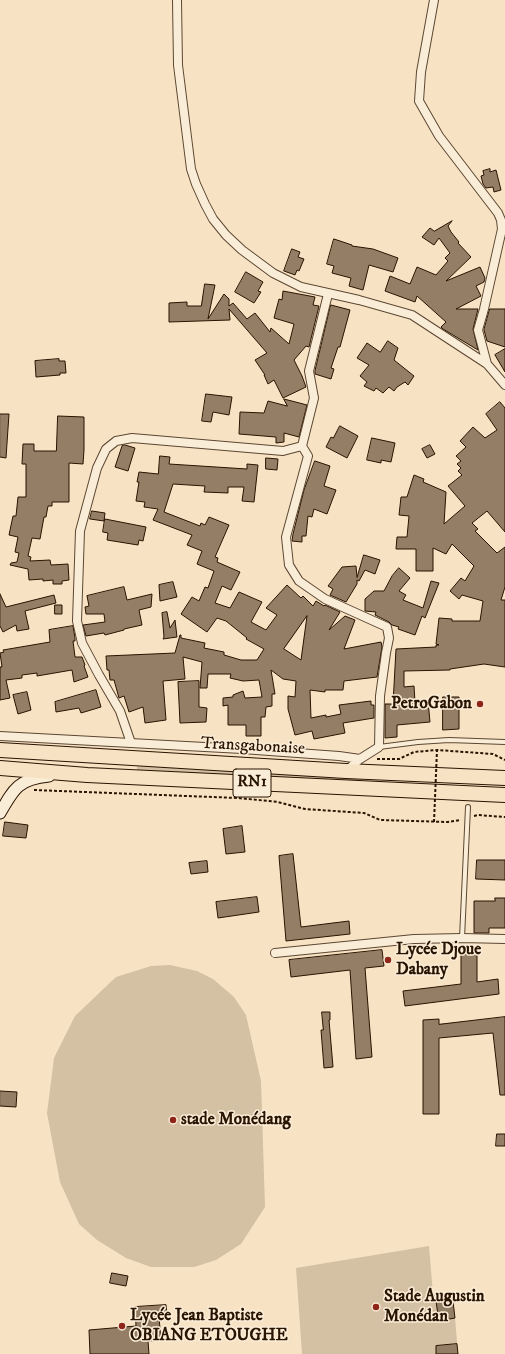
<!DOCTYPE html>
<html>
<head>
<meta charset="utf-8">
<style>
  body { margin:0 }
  canvas { display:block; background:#f7e3c3 }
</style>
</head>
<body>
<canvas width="505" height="1354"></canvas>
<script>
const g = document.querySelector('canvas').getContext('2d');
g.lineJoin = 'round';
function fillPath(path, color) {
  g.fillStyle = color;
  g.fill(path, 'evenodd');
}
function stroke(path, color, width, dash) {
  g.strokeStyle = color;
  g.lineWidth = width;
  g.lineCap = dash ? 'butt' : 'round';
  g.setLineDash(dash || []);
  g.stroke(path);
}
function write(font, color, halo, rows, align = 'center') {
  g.font = font + ' "IM FELL DW Pica",serif';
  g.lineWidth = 3;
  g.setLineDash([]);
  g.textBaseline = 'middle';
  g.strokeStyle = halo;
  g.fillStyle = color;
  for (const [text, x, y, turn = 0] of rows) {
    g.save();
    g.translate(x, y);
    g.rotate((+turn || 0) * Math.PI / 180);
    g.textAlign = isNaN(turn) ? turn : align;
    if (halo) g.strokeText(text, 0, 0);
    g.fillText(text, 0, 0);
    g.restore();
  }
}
fillPath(new Path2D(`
  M137 766H152L362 777V783L137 770Z
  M170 965 197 971 213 979 234 997 246 1015 261 1081 265 1207 241 1244 216 1260 194 1267H151L126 1258 97 1240 79 1224 60 1182 47 1113 54 1058 75 1016 116 977 151 966Z
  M429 1246 433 1294 452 1293 455 1318 458 1354H302L296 1268Z`), '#d4c0a2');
const building = new Path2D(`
  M490 169V172L496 170 501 190 494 192 493 187 486 188 483 184 481 176 484 175 483 171Z
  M452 221 448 226 451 232 459 242 458 243 471 257 446 281 480 267 485 278 484 282 476 286 481 296 456 309H478L473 329 478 350 443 329 441 327 446 322 417 296 415 302 385 291 390 276 410 284 417 267 436 275 448 261 445 258 450 253 439 238 434 245 422 237 430 228 434 231Z
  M334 239 352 245V246L373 249 398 258 393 272 369 265 363 290 349 286 351 278 332 273 334 266 327 264Z
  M292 249 300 252 298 257 304 259 299 271 297 270 295 275 284 271Z
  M246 272 263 282 258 291 261 292 254 303 235 292Z
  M205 284 215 285 208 319 224 294 229 299V306L233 303 247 319 255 313 270 332 271 328 289 344 294 324 274 318 279 299 282 300 283 291 315 297 313 305 319 306 309 347 306 346 294 360 302 376 306 387 283 398 274 380 268 384 264 375H265L255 360 267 353 229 309 230 320 169 322V303L187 302V306H201Z
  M331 305 350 310 340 347H338L331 368 334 369 331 379 315 374V371Z
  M490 309H505V347L487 341 484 330Z
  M388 341 398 348 394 360 414 376 408 385 405 382 397 387 394 391 389 387 383 393 376 388 374 391 364 386 367 382 360 376 369 365 357 358 367 343 380 352Z
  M505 349V372L495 355Z
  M59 359V361H65L66 373H60V375L36 377 35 361Z
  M206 394 232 397 229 415 213 412 211 422 202 421Z
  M284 399 307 405 299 437 284 433V442L276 443V437L239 434 240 412 264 413 268 401 287 406Z
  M500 402 505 408V532L487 511 472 523 478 529 475 531 497 553 505 547V587L501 600H505V667L484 664 450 669V670L404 671V687L414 686 415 702 428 701 430 722 397 725V737L385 738V704H393L396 649 436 647V645H439L436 644 439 618 452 619V621H480L483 601 462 595 459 599 450 591 461 578 465 581 474 566 452 544 446 554 433 548V571H416V549H396L397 537H407L409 516 399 515 401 497H407L414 475 424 479 423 482 446 492 444 524 465 506 448 486 462 475 458 471 461 468 457 464 461 461 456 456 466 447 460 441 473 427 485 438 497 430 486 414Z
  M0 414H9L6 458 0 457Z
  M58 416 84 417V450L83 464 69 463V502H52V506H48L46 517H44L40 539 32 538 28 556 31 557 30 561 50 560 51 565 68 564 69 580 62 581V584H53V580L43 581V579L29 580 28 569 10 565 11 563 17 562 19 553 15 552 18 537 9 535 13 516H16L18 497H26V464H22L23 444H34V451H56Z
  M340 426 358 436 347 458 326 447 331 437 333 438Z
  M372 438 395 443 391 462 381 460V463L367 460Z
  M125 445 135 448 128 471 115 467 122 446Z
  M430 445 435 454 427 458 422 449Z
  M160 456 170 457 169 464 247 469V464L258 465 254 502 242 501 244 487H228V493L204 492 205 486 173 484 164 512 200 526 201 523 205 525 209 517 229 525 215 557 218 558 217 562 240 572 231 590 222 586 215 603 230 608 239 592 262 602 251 622 266 630 277 615 266 608 287 585 301 598 303 596 313 606 316 601 324 606 325 605 340 612 329 630 345 616 355 620 344 649 381 642 382 647 377 677 344 681 343 690H325V692L310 690 311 718 326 715V717L341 714 339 705 371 701V705H374V718L343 723 345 733 314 739 312 731 295 735 288 709V696L295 697 296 681 283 679 271 670 275 694H272V706L266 707 265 717H261V736H246V725H228V705L223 706V698L233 697V695L243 691 245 698 262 697 259 680 243 681 230 678 231 674H208L207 688H200L202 662 183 657 185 679 163 681 166 720 145 723 143 707 129 712 124 696 119 698 114 680H110L109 670H107L106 656 175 653 180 635H181V638L205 643 204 648 224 652V655L241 660H257L264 649 246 639 247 638 226 621 217 618 207 632 181 614 192 597 199 601 205 587 208 588 214 571 197 564 202 551 187 545 192 535 153 520 158 509 144 507 145 502 136 501 139 482H137L139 472 158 474ZM307 616 301 660 284 649Z
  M266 458 278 459 277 470 266 469Z
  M315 461 330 466 324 486 336 490 327 514 314 509 312 517 308 516 306 536H302V542L292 541 293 534 304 490Z
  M92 511 105 513 104 521 90 519Z
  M105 519 146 527 143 541 139 540 138 545 107 540 108 533 103 532Z
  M364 555 380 560 375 574 365 570 359 581 357 580V584L346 602 330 595 333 589 328 586 342 567 356 566 357 577Z
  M399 568 410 578 399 591 406 595 403 600 423 608 431 581 439 583 425 618 422 616 415 635 398 629 399 627 392 625 389 622 375 615 376 612 365 611V599L374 591H384L392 576Z
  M173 582 177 597 160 601 159 585Z
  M124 587 127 600 152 594 151 607 139 610 142 625 124 629V630L105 635 104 633 86 636 83 625 105 622 104 614H86L85 607 89 606 87 596Z
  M0 594 6 607 54 595 56 603 25 611 29 629 17 631 16 625 3 632 0 626Z
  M55 605H62V614H55Z
  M167 612 170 628 175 620 177 637 163 639 164 637 162 613Z
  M73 626 75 638V641H73L75 657H82L85 665 84 666 88 677 74 682 72 670 37 676V673L22 675V678L6 680 10 698 0 700V667H2L0 653 4 652 3 650 50 642 49 630Z
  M199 681V707L207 708 206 722 180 723 178 682Z
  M96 690 101 707 81 713 79 708 56 712 55 702Z
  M27 692 31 710 18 714 13 695Z
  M443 697H459V729L443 730Z
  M5 822 28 825 26 838 3 836Z
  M242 826 245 852 226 854 223 829Z
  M293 854 301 927 349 921 350 934 286 941 279 856Z
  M477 860H505V880L476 879Z
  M207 861 208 872 191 874 189 863Z
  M257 897 259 912 218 918 216 902Z
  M495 898H505V928H489V933H474V901H495Z
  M382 950 384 966 365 968 372 1057 356 1059 350 970 291 977 289 960Z
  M477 954V982L498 979 499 994 405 1006 403 991 461 984V955Z
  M322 1012H330V1020H329L333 1067 324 1068 321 1030H323Z
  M505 1017V1095H500L493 1033 439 1038V1114H423V1020L439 1019V1024Z
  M0 1091 17 1092 16 1107 0 1106Z
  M497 1134H505V1146H496Z
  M112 1273 128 1276 126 1286 110 1283Z
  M452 1293 455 1318 439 1321 435 1295Z
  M166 1305 167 1316 159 1317 161 1340 148 1341 149 1354H90L89 1330 136 1326 135 1307Z
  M457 1344 458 1354H436V1346Z`);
fillPath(building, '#947f66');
stroke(building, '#291301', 1);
const lane = new Path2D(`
  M379 747 418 742 449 740 505 742
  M462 938 468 807`);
const street = new Path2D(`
  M177 0 178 65 191 169 196 184 205 204 213 219 226 235 242 250 273 273 301 287 359 300 412 315 487 364 505 385
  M434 0 421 72 419 101 439 136 498 213 501 220 502 229 484 309 478 330 487 364
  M302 446 314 398 309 371 328 294
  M0 736 242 749 339 756 360 759
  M131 743 120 711 99 675 82 643 77 621 80 531 97 468 106 449 116 441 132 438 283 451 302 446 308 456 286 537 289 565 299 581 325 599 387 627 389 638 386 653 380 696 379 747 360 759 346 771
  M275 953 414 939 462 938 505 939`);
const secondary = new Path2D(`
  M0 813C14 788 19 779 49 776`);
const highway = new Path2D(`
  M0 750 346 771 505 778
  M0 768 87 775 505 795`);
stroke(lane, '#5c4732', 6);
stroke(street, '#5c4732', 10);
stroke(secondary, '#291301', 13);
stroke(highway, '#291301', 16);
stroke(new Path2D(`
  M377 759H399L414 752 437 750 493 754 505 760
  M34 790 238 798 278 802 305 809 364 813 380 820 448 822 460 820
  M474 816 478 815 505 817`), '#291301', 2, [3, 2]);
stroke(lane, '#faedd8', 4);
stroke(street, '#faedd8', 8);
stroke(secondary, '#faedd8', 11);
stroke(highway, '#f7e3c3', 14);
stroke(new Path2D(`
  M434 822 437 750`), '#291301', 2, [3, 2]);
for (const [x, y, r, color] of [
  [480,704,4,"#8f2418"],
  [388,960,4,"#8f2418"],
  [173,1120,4,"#8f2418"],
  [376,1307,4,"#8f2418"],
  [122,1326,4,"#8f2418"]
]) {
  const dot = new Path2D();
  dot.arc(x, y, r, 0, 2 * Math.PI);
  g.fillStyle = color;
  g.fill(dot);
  stroke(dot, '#faedd8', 1.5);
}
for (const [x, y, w] of [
  [252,783,38]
]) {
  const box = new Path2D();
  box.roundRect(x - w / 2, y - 14, w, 28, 3);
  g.fillStyle = '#faedd8';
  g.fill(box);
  stroke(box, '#291301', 1);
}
write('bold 16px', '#291301', null, [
  ["RN1",252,783]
]);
write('bold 17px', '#291301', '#faedd8', [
  ["PetroGabon",472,704,"right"],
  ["Lycée Djoue",396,950],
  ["Dabany",396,970],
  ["stade Monédang",181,1120],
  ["Stade Augustin",384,1297],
  ["Monédan",384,1317],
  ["Lycée Jean Baptiste",130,1316],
  ["OBIANG ETOUGHE",130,1336]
], 'left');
write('17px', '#291301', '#faedd8', [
  ["Transgabonaise",253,747,3]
]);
</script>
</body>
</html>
